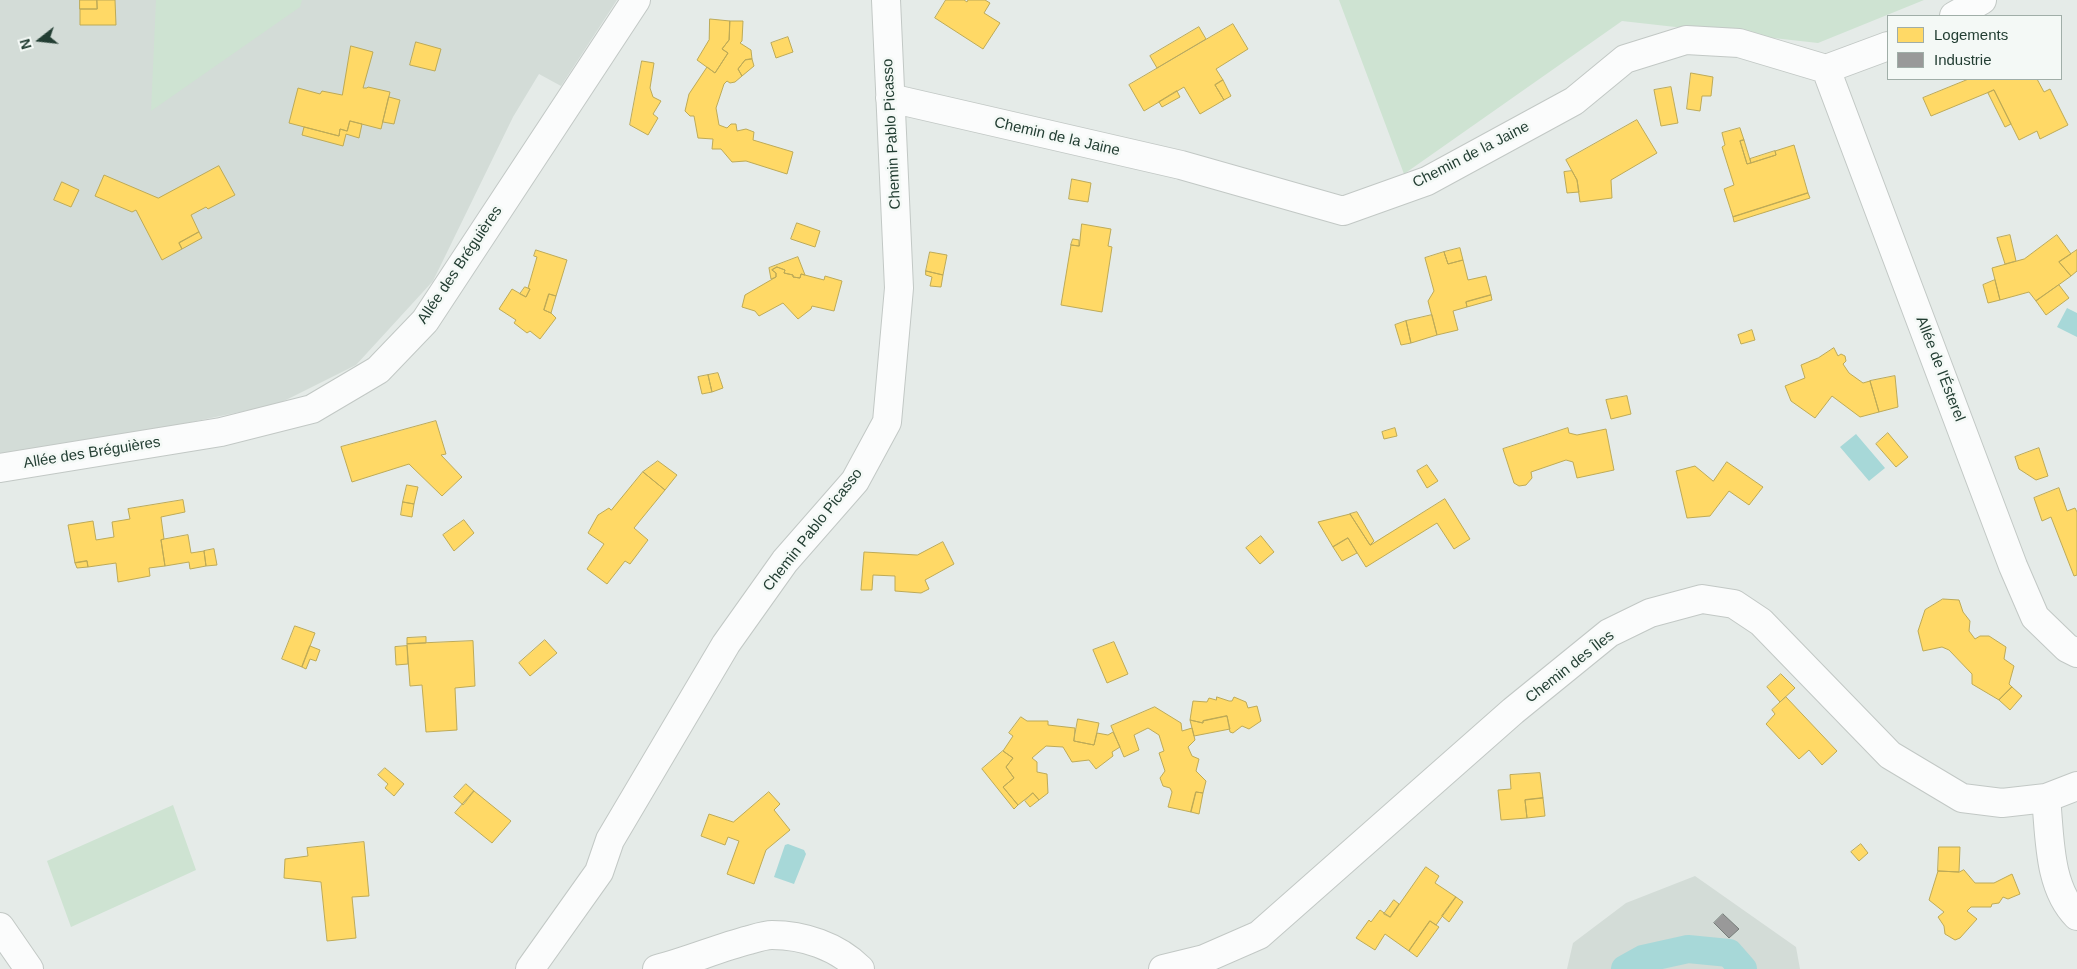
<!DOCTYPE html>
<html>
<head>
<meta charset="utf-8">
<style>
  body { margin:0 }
  #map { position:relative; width:2077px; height:969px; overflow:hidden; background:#e5ebe8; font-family:Helvetica,sans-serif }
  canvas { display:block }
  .legend { position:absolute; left:1887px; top:15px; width:175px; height:65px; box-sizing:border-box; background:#f4f9f6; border:1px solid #a0aea8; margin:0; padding:6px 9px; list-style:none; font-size:15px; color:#233e33 }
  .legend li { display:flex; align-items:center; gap:10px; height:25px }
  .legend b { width:25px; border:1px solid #a0aea8 }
  .north { position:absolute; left:15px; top:15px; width:50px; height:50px; -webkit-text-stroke:4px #f4f9f6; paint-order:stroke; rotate:254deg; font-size:14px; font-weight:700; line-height:20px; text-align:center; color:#233e33 }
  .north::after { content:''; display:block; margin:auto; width:18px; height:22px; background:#233e33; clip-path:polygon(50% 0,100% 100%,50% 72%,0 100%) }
</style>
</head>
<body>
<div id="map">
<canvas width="2077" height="969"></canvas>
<ul class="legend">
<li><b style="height:14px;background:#ffd966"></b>Logements</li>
<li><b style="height:14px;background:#999"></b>Industrie</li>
</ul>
<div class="north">N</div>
</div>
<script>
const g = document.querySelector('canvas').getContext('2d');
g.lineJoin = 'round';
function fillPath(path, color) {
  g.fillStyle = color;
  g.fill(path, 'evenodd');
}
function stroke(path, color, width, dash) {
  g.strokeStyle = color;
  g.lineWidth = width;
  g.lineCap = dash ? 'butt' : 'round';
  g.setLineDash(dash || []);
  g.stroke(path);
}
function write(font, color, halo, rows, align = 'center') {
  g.font = font + ' Helvetica,sans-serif';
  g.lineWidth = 5;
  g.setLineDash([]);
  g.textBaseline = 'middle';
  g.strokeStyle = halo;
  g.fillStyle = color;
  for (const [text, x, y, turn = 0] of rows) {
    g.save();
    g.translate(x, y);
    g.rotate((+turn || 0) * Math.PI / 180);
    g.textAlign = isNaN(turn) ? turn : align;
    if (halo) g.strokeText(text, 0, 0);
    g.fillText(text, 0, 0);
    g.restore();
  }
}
fillPath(new Path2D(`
  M0 0H617L561 86 539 74 513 117 433 281 356 365 278 404 0 462Z
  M1695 876 1796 947 1800 969H1567L1573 943 1626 903Z`), '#d3dcd7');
fillPath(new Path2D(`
  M156 0H302L300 7 151 111Z
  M1339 0H1924L1818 43 1622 21 1404 174Z
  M173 805 196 870 71 927 47 861Z`), '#cee3d2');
fillPath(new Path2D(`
  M2067 308 2077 313V337L2057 327Z
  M1856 434 1885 468 1869 481 1840 447Z
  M788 844 804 850 806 854 794 884 774 877 785 845Z`), '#a7d8d8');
const homes = new Path2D(`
  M80 0H97V9H80Z
  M97 0H115L116 25H80V9H97Z
  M946 0H964L967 2 968 0H985L990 3 984 13 1000 23 983 49 935 18Z
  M710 19 730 21 729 40 722 49 728 53 715 73 697 60 709 40Z
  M730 21H743L742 41 740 43 751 50 752 59 745 60 738 69 742 76 735 82 730 83 727 81 724 84 716 108 719 125 727 128 731 124H736L737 131 746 129 754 132 753 140 793 152 787 174 746 161 732 162 721 149H712L713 139 698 138 694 116H690L685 111 689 94 707 67 715 73 728 53 722 49 729 40Z
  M1233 24 1248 49 1216 69 1223 80 1215 85 1224 100 1200 114 1184 87 1144 111 1129 85Z
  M1199 27 1206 39 1157 68 1150 56Z
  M788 37 793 52 776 58 771 43Z
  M416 42 441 49 435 71 410 65Z
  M351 46 373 52 363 88H367L368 87 390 92 381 129 350 121 347 131 340 129 339 136 289 123 298 88 320 94 322 91 342 95Z
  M752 59 754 66 742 76 738 69 745 60Z
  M642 61 654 63 650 88 653 97 661 101 653 114 658 118 648 135 630 125Z
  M1691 73 1713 77 1711 96H1702L1700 111 1687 109Z
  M1969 79H2037L2044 92 2050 89 2068 125 2040 139 2037 131 2019 140 1994 90 1931 116 1923 98Z
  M1223 80 1231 96 1224 100 1215 85Z
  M1671 87 1678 123 1661 126 1654 90Z
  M1994 90 2011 124 2005 127 1988 93Z
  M1177 91 1180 97 1162 107 1159 102Z
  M389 97 400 100 394 124 383 122Z
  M1637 120 1657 153 1611 180 1612 198 1580 202 1577 180 1566 160Z
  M350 121 362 124 359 138 346 134 343 146 302 135 304 127 339 136 340 129 347 131Z
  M1740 128 1744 140 1740 141 1747 164 1776 155 1775 151 1794 145 1808 193 1733 217 1724 189 1734 185 1722 147 1725 145 1722 133Z
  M1744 140 1751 163 1747 164 1740 141Z
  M1775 151 1776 155 1751 163 1750 159Z
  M219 166 235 195 208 209 206 207 191 215 199 232 179 243 182 249 162 260 136 210 132 212 95 196 104 175 158 198Z
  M1572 171 1577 180 1579 192 1567 193 1564 172Z
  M1072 179 1091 183 1088 202 1069 199Z
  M62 182 79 190 71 207 54 200Z
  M1808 193 1810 198 1734 222 1733 217Z
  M797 223 820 231 815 247 791 239Z
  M1082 224 1111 229 1108 246 1112 247 1102 312 1061 305 1071 245 1079 246Z
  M199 232 202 238 182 249 179 243Z
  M2010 235 2016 261 2005 264 1997 238Z
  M2057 235 2071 254 2059 262 2071 276 2036 301 2029 292 2000 300 1992 268 2024 259Z
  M1073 239 1079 240V246L1071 245Z
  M1460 248 1463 260 1448 264 1444 252Z
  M536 250 567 260 556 296 549 294 544 310 551 313 556 318 540 339 530 331 527 333 514 323 516 320 499 309 512 289 526 297 530 289 528 288 537 257 534 256Z
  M2077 250V271L2071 276 2059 262Z
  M930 252 947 255 943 275 926 271Z
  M1444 252 1448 264 1463 260 1468 280 1486 276 1491 295 1466 302 1467 307 1453 311 1458 330 1437 335 1428 301 1434 291 1425 258Z
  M798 257 805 275 801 274 800 278 793 277V275L784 273 785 270 777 267 772 270 776 273V277L771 279 769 268Z
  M777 267 785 270 784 273 793 275V277L800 278 801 274 824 280 825 276 842 281 834 311 812 306 811 309 798 319 783 303 759 316 755 311 742 307 745 295 776 277V273L772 270Z
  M926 271 943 275 941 287 930 286 932 277 926 275Z
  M1995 280 2000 300 1988 303 1983 285Z
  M2059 285 2069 298 2046 315 2036 301Z
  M525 287 530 289 526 297 520 294Z
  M549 294 556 296 551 313 544 310Z
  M1491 295 1492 300 1467 307 1466 302Z
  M1432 315 1437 335 1411 343 1406 321Z
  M1406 321 1411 343 1401 345 1395 325Z
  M1752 330 1755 340 1741 344 1738 335Z
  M1834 348 1838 356 1841 354 1845 356 1846 361 1843 364 1849 373 1863 383 1870 381 1879 412 1860 417 1832 396 1815 418 1791 401 1785 386 1805 378 1801 365 1818 358Z
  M718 373 723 388 712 392 708 375Z
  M708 375 712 392 702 394 698 377Z
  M1895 376 1898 407 1879 412 1870 381Z
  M1627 396 1631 414 1611 419 1606 400Z
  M436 421 446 454 441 455 462 477 442 496 409 464 352 482 341 447Z
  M1395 428 1397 436 1384 439 1382 432Z
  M1568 428 1569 433 1577 435 1606 429 1614 470 1577 478 1573 462 1566 460 1531 472 1532 478 1526 485 1519 486 1514 483 1503 449Z
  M1888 433 1908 457 1896 467 1876 444Z
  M2039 448 2048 476 2036 480 2019 469 2015 457Z
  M658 461 677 475 665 490 643 472Z
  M1727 462 1763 487 1749 505 1729 491 1710 516 1687 518 1676 471 1695 466 1713 481Z
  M1427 465 1438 481 1427 488 1417 471Z
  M643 472 665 490 634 528 648 540 630 564 625 561 607 584 587 569 604 544 588 533 598 515 609 508 611 510Z
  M407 485 418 487 414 504 403 502Z
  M2059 488 2067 511 2075 508 2077 512V575L2074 576 2051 517 2042 521 2034 498Z
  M1445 499 1470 539 1454 549 1437 523 1366 567 1348 538 1333 547 1318 522 1350 514 1370 545Z
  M183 500 185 512 161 517 164 539 161 540 165 566 149 568 150 576 118 582 116 563 88 567 87 561 75 563 68 525 93 521 96 540 114 537 112 522 130 519 128 509Z
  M403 502 414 504 412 517 401 515Z
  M1357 512 1374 541 1370 545 1350 514Z
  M464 520 474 533 454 551 443 535Z
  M188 535 191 553 204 551 206 566 190 569 189 562 165 566 161 540Z
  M1261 536 1274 552 1260 564 1246 548Z
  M1348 538 1357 553 1342 561 1333 547Z
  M943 542 954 564 925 580 929 589 921 593 895 591V576L873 575 872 590H861L864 552 917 555Z
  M214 549 217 565 206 566 204 551Z
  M87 561 88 567 77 568 75 563Z
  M1943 599 1959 600 1963 612 1970 621 1969 631 1975 639 1980 636H1989L2006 647 2004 659 2014 666 2009 684 2012 687 1999 700 1972 684V674L1949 650 1942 647 1923 651 1918 631 1925 610Z
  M295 626 315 633 302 667 282 659Z
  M426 637V643L407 644V638Z
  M545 640 557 653 530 676 519 663Z
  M473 641 475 686 455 688 457 730 426 732 422 685 410 686 407 644Z
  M1114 642 1128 674 1107 683 1093 650Z
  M310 646 320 650 316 661 310 659 306 669 302 667Z
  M407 646 408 664 396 665 395 647Z
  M1781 674 1795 688 1780 702 1767 687Z
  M2012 687 2022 696 2010 710 1999 700Z
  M1217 697 1229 701H1232L1234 697 1246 702 1248 708 1257 706 1261 721 1249 729 1242 726 1233 733 1230 732 1227 716 1203 721V723L1190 720 1193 701 1207 702 1209 698 1216 700Z
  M1786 697 1837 751 1822 765 1809 750 1799 759 1766 724 1775 714 1772 710Z
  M1155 707 1181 723 1182 731 1192 728 1195 740 1188 747 1192 756 1199 759 1196 771 1206 781 1203 793 1196 792 1191 812 1168 807 1172 792 1170 788 1163 786 1160 778 1165 771 1159 753 1164 751 1159 735 1148 728 1134 735 1139 750 1124 757 1111 726Z
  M1227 716 1230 729 1194 736 1190 720 1203 723V721Z
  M1021 717 1027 721H1048V725L1075 728 1074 741 1094 745 1097 733 1108 735 1113 732 1120 747 1112 752 1113 756 1096 769 1089 760 1072 762 1063 747 1046 746 1032 758 1037 762V772L1047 774 1048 793 1039 800 1033 793 1018 805 1003 787 1014 778 1006 767 1013 758 1003 751 1013 736 1009 733Z
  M1078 719 1099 723 1094 745 1074 741Z
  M1003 751 1013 758 1006 767 1014 778 1003 787 1018 805 1014 809 982 769Z
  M385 768 404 784 394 796 385 788 388 784 378 775Z
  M1540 773 1543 798 1525 800 1527 818 1501 820 1498 790 1511 789 1510 775Z
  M466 784 474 791 463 805 454 797Z
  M474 791 511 821 492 843 455 813Z
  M769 792 780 804 774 810 790 830 766 850 754 884 727 874 739 841 728 837 725 845 701 836 709 814 733 822Z
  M1196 792 1203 793 1199 814 1191 812Z
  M1033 793 1039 800 1030 807 1025 801Z
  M1543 798 1545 816 1527 818 1525 800Z
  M364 842 369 896 352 897 356 938 327 941 321 882 284 878 285 859 308 856 307 848Z
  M1861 844 1868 853 1859 861 1851 852Z
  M1939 847H1960L1959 872 1938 871Z
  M1426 867 1439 876 1435 883 1456 897 1436 925 1430 921 1409 951 1385 934 1375 950 1356 938 1369 920 1371 922 1380 910 1390 917Z
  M1964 870 1975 883H1994L2012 874 2020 894 2008 899 2003 897 1999 903 1992 904 1991 907H1971L1967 911 1977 919 1960 938 1955 940 1945 934 1944 926 1938 917 1944 912 1929 900 1938 871 1959 872Z
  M1456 897 1463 902 1449 922 1442 916Z
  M1394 900 1399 904 1390 917 1384 914Z
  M1430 921 1439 927 1417 957 1409 951Z`);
fillPath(homes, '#ffd966');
stroke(homes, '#bdaa57', 1);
const industry = new Path2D(`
  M1723 914 1739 929 1729 938 1714 923Z`);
fillPath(industry, '#999');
stroke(industry, '#767e7a', 1);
stroke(new Path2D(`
  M1625 969 1643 959 1688 949 1729 953 1743 969`), '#a7d8d8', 28);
const minor = new Path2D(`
  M1954 16 1982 0
  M1826 69 2013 566 2035 617 2067 648 2077 653
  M890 98 1181 165 1343 211 1427 181 1574 101 1625 59 1686 40 1739 43 1826 69 1888 46
  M0 468 221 432 312 409 378 370 425 321 636 0
  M2046 798C2050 836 2048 887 2077 916
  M0 927 29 969
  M530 969 599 872 610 840 726 644 785 561 855 481 887 422 899 288 886 0
  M657 969C689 961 718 948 749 940 756 938 765 935 772 935 803 935 837 946 860 969
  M1163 969 1204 959 1259 935 1513 711 1609 633 1650 613 1702 599 1734 604 1761 622 1890 755 1962 798 2002 803 2046 798 2077 786`);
stroke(minor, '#c2c8c5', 30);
stroke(minor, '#fbfcfc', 28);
write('15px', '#233e33', '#f4f9f6', [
  ["Chemin Pablo Picasso",892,134,-93],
  ["Chemin de la Jaine",1057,137,13],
  ["Chemin de la Jaine",1471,155,-27],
  ["Allée des Bréguières",460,265,-56],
  ["Allée de l'Ésterel",1940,369,69],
  ["Allée des Bréguières",92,453,-9],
  ["Chemin Pablo Picasso",813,530,-52],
  ["Chemin des Îles",1570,667,-38]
]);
</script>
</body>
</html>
